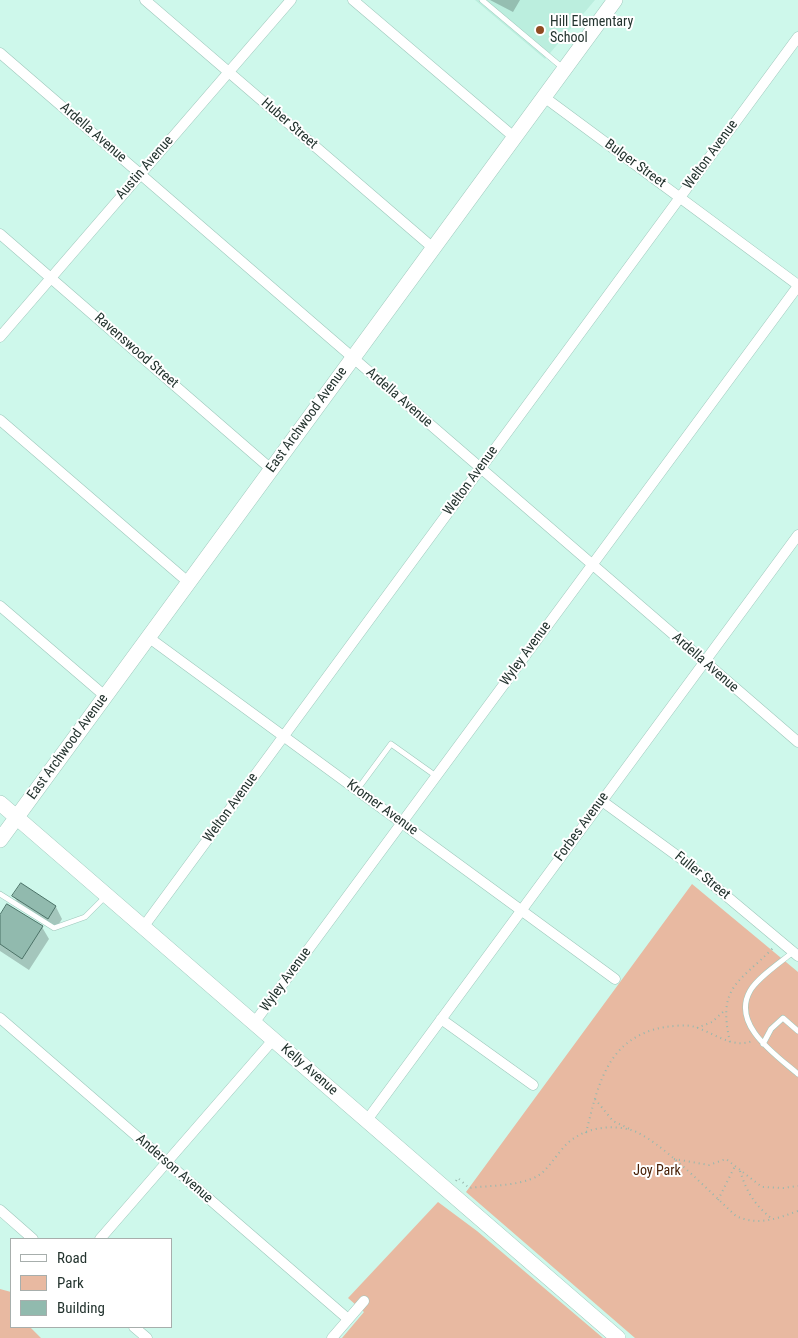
<!DOCTYPE html>
<html>
<head>
<meta charset="utf-8">
<style>
  body { margin:0 }
  #map { position:relative; width:798px; height:1338px; overflow:hidden; background:#cef8eb; font-family:"Roboto Condensed",sans-serif }
  canvas { display:block }
  .legend { position:absolute; left:10px; top:1238px; width:162px; height:90px; box-sizing:border-box; background:#fff; border:1px solid #a7aeac; margin:0; padding:6px 9px; list-style:none; font-size:15px; color:#24342f }
  .legend li { display:flex; align-items:center; gap:10px; height:25px }
  .legend b { width:25px; border:1px solid #a7aeac }
</style>
</head>
<body>
<div id="map">
<canvas width="798" height="1338"></canvas>
<ul class="legend">
<li><b style="height:6px;background:#fff"></b>Road</li>
<li><b style="height:14px;background:#e8b9a1"></b>Park</li>
<li><b style="height:14px;background:#91baae"></b>Building</li>
</ul>
</div>
<script>
const g = document.querySelector('canvas').getContext('2d');
g.lineJoin = 'round';
function fillPath(path, color) {
  g.fillStyle = color;
  g.fill(path, 'evenodd');
}
function stroke(path, color, width, dash) {
  g.strokeStyle = color;
  g.lineWidth = width;
  g.lineCap = dash ? 'butt' : 'round';
  g.setLineDash(dash || []);
  g.stroke(path);
}
function write(font, color, halo, rows, align = 'center') {
  g.font = font + ' "Roboto Condensed",sans-serif';
  g.lineWidth = 4;
  g.setLineDash([]);
  g.textBaseline = 'middle';
  g.strokeStyle = halo;
  g.fillStyle = color;
  for (const [text, x, y, turn = 0] of rows) {
    g.save();
    g.translate(x, y);
    g.rotate((+turn || 0) * Math.PI / 180);
    g.textAlign = isNaN(turn) ? turn : align;
    if (halo) g.strokeText(text, 0, 0);
    g.fillText(text, 0, 0);
    g.restore();
  }
}
fillPath(new Path2D(`
  M475 0H595L545 59Z`), '#bbeede');
fillPath(new Path2D(`
  M692 884 798 972V1338H635L466 1192Z
  M438 1202 477 1231 603 1338H342L364 1312 348 1298Z
  M0 1289 11 1292V1327H30L41 1338H0Z`), '#e8b9a1');
fillPath(new Path2D(`
  M490 0H520L513 12Z
  M21 885 56 907 62 919 55 930 21 909 14 896Z
  M8 905 42 927 49 939 29 970 0 951V917Z`), '#0003');
const building = new Path2D(`
  M21 883 56 906 48 919 12 896Z
  M7 904 43 926 22 959 0 944V915Z`);
fillPath(building, '#91baae');
stroke(building, '#4b7267', 1);
const service = new Path2D(`
  M482 0 564 69
  M357 790 391 744 436 776
  M0 894 54 928 85 917 105 897
  M793 952C781 962 757 978 750 991 731 1025 776 1055 798 1074
  M763 1044 771 1029 783 1018 798 1031`);
const minor = new Path2D(`
  M145 0 432 247
  M353 0 514 137
  M0 53 798 742
  M544 97 798 285
  M0 234 271 469
  M0 337 291 0
  M0 420 188 582
  M0 606 105 696
  M148 637 615 979
  M602 801 687 863 798 956
  M144 926 798 37
  M0 1018 348 1319
  M441 1019 533 1085
  M254 1023 798 286
  M367 1120 798 535
  M0 1210 33 1239
  M100 1239 273 1040
  M134 1327 147 1338
  M332 1338 364 1301`);
const secondary = new Path2D(`
  M0 803 618 1338
  M0 840 615 0`);
stroke(service, '#9ec7bb', 6);
stroke(minor, '#9ec7bb', 11);
stroke(secondary, '#9ec7bb', 16);
stroke(new Path2D(`
  M697 1028 712 1022 724 1011
  M730 1042C717 986 739 983 773 948
  M595 1099 613 1121 630 1129
  M586 1133C598 1085 607 1037 665 1027 674 1026 686 1024 695 1027 714 1033 733 1049 752 1041
  M674 1159 709 1165 726 1159 762 1187 783 1188 798 1186
  M740 1171C747 1193 755 1205 772 1219
  M456 1181 458 1178 469 1188C490 1185 530 1187 545 1170 555 1160 563 1144 576 1137 591 1127 614 1125 631 1130 657 1137 714 1196 736 1216 758 1226 776 1219 798 1211
  M718 1200 735 1166`), '#96b8ad', 2, [1, 4]);
stroke(service, '#fff', 5);
stroke(minor, '#fff', 10);
stroke(secondary, '#fff', 15);
for (const [x, y, r, color] of [
  [540,30,5,"#904b21"]
]) {
  const dot = new Path2D();
  dot.arc(x, y, r, 0, 2 * Math.PI);
  g.fillStyle = color;
  g.fill(dot);
  stroke(dot, '#fff', 2);
}
write('14px', '#24342f', '#fff', [
  ["Hill Elementary",550,22],
  ["School",550,38]
], 'left');
write('14px', '#24342f', '#fff', [
  ["Huber Street",289,124,41],
  ["Ardella Avenue",93,133,41],
  ["Welton Avenue",711,155,-54],
  ["Bulger Street",635,164,36],
  ["Austin Avenue",145,168,-49],
  ["Ravenswood Street",136,351,41],
  ["Ardella Avenue",399,398,41],
  ["East Archwood Avenue",307,420,-54],
  ["Welton Avenue",471,481,-54],
  ["Wyley Avenue",526,654,-54],
  ["Ardella Avenue",705,663,41],
  ["East Archwood Avenue",68,747,-54],
  ["Welton Avenue",231,808,-54],
  ["Kromer Avenue",382,808,36],
  ["Forbes Avenue",582,827,-54],
  ["Fuller Street",702,876,39],
  ["Wyley Avenue",286,980,-54],
  ["Kelly Avenue",309,1070,41],
  ["Anderson Avenue",174,1169,41]
]);
write('14px', '#492107', '#fff', [
  ["Joy Park",657,1171]
]);
</script>
</body>
</html>
